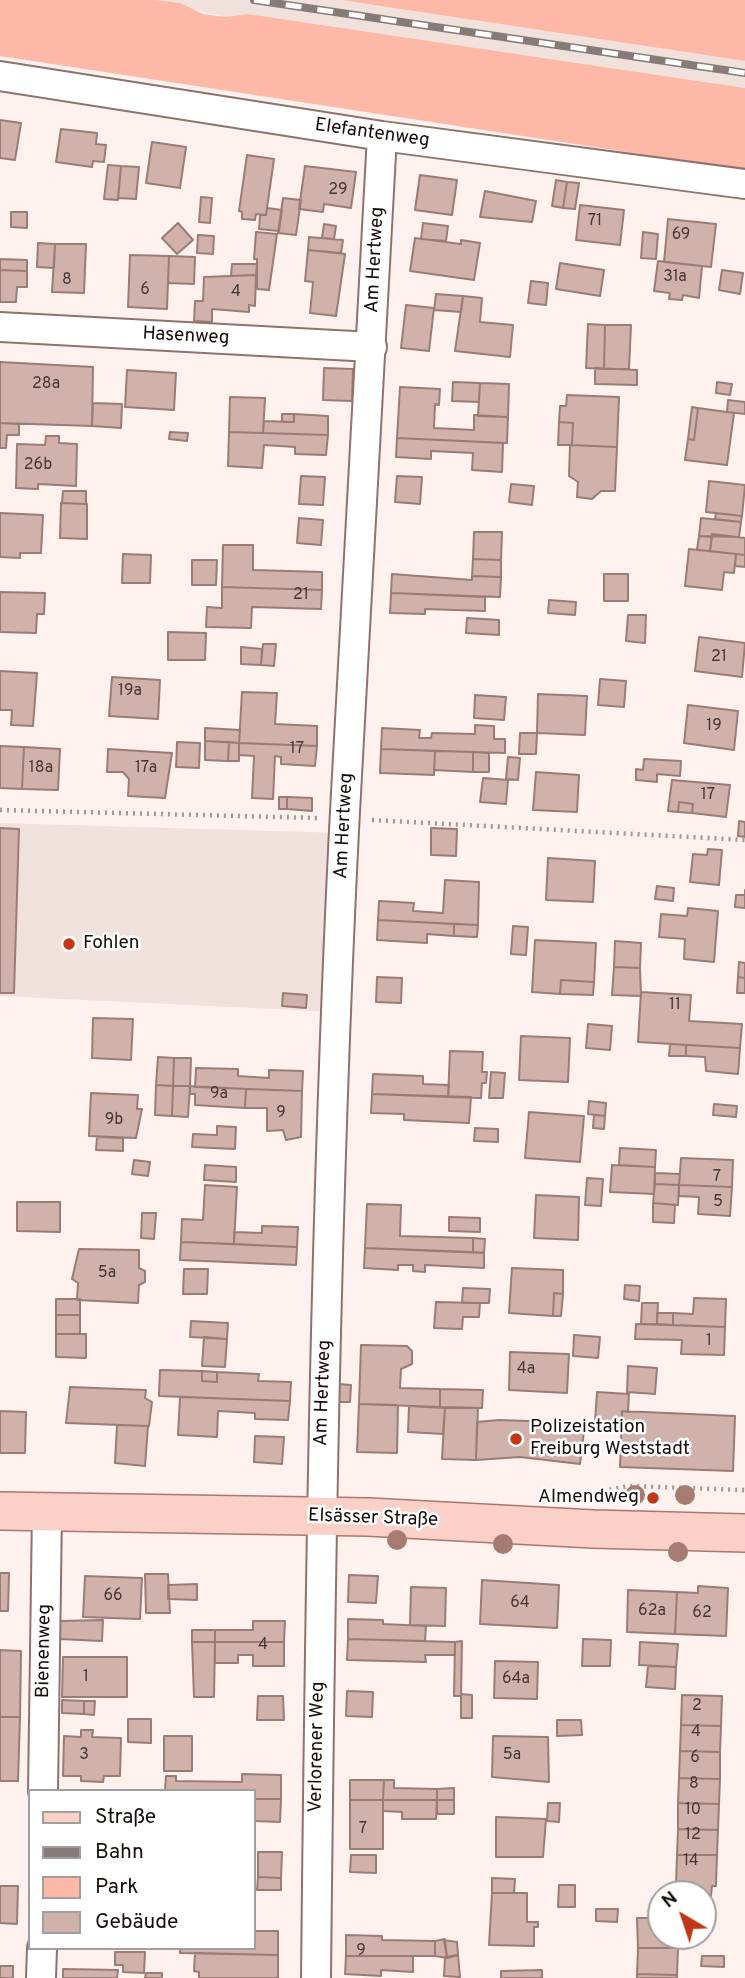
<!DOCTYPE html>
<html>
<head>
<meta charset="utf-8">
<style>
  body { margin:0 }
  #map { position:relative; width:745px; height:1978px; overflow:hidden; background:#fff1ee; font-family:Overpass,sans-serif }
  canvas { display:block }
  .legend { position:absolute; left:28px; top:1789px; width:228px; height:161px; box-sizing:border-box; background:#fff; border:2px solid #a29e9d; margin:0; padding:9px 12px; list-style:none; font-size:21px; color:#170c0a }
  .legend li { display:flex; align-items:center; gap:14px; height:35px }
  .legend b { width:35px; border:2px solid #a29e9d }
  .north { position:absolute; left:647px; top:1880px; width:70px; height:70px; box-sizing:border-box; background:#fff; border:2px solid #a29e9d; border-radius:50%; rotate:321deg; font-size:19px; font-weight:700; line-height:28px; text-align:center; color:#170c0a }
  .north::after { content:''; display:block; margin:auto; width:24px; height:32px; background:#c23817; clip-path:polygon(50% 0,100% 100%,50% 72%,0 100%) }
</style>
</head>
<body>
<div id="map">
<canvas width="745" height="1978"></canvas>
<ul class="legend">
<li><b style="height:9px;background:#fbd0c6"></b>Straße</li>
<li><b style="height:9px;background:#877b78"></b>Bahn</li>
<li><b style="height:19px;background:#fdb8a7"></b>Park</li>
<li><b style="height:19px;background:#d1b2aa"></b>Gebäude</li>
</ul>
<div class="north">N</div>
</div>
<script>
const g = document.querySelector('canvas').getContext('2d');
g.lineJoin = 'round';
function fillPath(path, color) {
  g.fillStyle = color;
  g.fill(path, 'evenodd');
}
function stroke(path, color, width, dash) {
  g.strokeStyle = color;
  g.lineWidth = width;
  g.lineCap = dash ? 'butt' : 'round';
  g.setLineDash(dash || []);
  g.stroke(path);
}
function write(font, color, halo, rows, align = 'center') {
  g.font = font + ' Overpass,sans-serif';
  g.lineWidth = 5;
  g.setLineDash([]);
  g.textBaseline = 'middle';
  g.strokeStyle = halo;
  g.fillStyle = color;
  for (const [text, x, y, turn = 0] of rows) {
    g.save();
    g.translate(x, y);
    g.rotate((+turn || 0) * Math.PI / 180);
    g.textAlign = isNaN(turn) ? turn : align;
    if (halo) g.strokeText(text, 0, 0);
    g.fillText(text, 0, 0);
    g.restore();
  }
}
fillPath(new Path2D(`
  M156 0H341L745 61V88L248 14 225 17Z
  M0 823 344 833 338 1012 0 996Z`), '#f1e1dc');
fillPath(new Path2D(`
  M0 0H156L180 3 203 14 225 17 248 14 745 88V170L0 56Z
  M341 0H745V61Z`), '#fdb8a7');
const building = new Path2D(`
  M0 120 21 123 15 160 0 158Z
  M61 129 97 133 96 144 106 145 104 162 93 161 92 167 56 162Z
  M152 142 186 147 180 188 146 183Z
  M247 155 274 159 266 215 256 214 255 220 242 219V212L239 211Z
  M108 165 121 166 118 200 104 199Z
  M121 166 139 167 136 199 118 198Z
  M305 166 356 172 351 208 324 204 323 212 299 209Z
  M420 175 457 180 452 215 415 210Z
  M556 180 567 182 563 208 552 206Z
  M567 182 579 183 575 209 563 208Z
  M485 191 536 201 532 222 480 217Z
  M201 197 212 198 210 223 199 222Z
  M283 198 301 200 296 235 278 233Z
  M580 205 624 210 620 245 576 240Z
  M267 208 282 210 279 231 259 229 260 215H266Z
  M11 212H27V228L11 227Z
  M668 219 716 224 711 267 664 262Z
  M178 223 193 240 177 254 162 238Z
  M423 223 448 226 446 241 421 239Z
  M324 224 336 226 334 239 322 238Z
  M256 232 277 234 269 290 257 289V259H254Z
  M643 232 658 234 656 259 641 258Z
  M198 235 214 236 213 254 197 253Z
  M309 237 343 240 341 253 308 250Z
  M415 238 461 244V240L480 243 474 280 410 271Z
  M38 243 55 244 54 268 37 267Z
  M55 244H86L84 293 52 292Z
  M308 250 345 254 336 316 310 313 313 282 305 281Z
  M130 255 169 256 167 309 128 307Z
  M169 256 195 257 194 284 168 283Z
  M0 259 27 260V271L0 270Z
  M658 261 702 266 699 298 683 295 682 300 669 299 670 293 654 291Z
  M560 263 604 270 600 296 556 289Z
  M232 264H257L256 275 231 276Z
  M0 270 27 271V287H17L16 302H0Z
  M722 270 743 273 740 294 719 290Z
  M256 275 255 306 249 305V312L212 309V322L194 321 195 301H203L204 277Z
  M531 281 548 283 546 305 528 303Z
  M436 294 463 296 461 312 434 310Z
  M463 296 482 298 480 322 513 325 510 357 455 351Z
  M406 305 434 308 429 351 401 348Z
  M588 324 605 325 604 369 586 368Z
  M605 325H631L629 369H604Z
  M0 362 93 367 92 426 0 423Z
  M324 368 353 369 352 401 323 400Z
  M595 368 637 370V385L595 384Z
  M127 370 176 373 174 410 125 407Z
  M453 382 480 383 479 402 452 401Z
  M717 382 732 384 730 395 716 393Z
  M480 383 509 384 508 417 478 416Z
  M400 387 440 389 439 405 435 404 434 428 474 430V415L508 417 507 443 397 438Z
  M567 395 619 397 617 447 572 445 573 423 559 422 560 406H566Z
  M230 397 265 398 263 433 229 432Z
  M728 400 745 402V414L727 412Z
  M93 403 122 404 121 428 92 426Z
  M692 407 698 408 694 440 688 439Z
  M698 408 734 413 727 465 685 460 688 439 694 440Z
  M282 414H294V422H282Z
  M294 414 328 416V435L263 433 264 421 294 422Z
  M559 422 573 423 572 445H558Z
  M0 423 19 424V435H7L6 448H0Z
  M170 432 188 433 187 441 169 439Z
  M229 432 328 435 326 455 295 454V447L264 445 262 468 228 466Z
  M46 436H59V443L77 444 76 486 38 484V489L16 488 17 444 45 445Z
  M397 438 503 443 502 472 472 470 473 453 431 451V459L396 457Z
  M570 445 617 447 615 491H601L592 499 577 497 578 482 569 476Z
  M301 476 325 477 323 505 299 504Z
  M397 476 422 477 420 504 395 502Z
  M709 481 745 485 742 516 706 512Z
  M511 484 534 486 532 505 509 502Z
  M63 491H86V504L62 503Z
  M61 503 87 504V539L60 538Z
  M0 513 43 515 41 553H20V558L0 557Z
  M716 513 742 516 741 522 715 519Z
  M299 518 323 520 321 545 297 543Z
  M701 518 741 522 739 537 699 536Z
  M474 532H502L501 560 473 559Z
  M712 534 745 538V555L710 551Z
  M699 536 712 537 710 551 697 550Z
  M223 545H253V570L322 572V590L222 587Z
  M689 549 736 554 734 573 724 572 722 590 685 586Z
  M123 554 151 555 150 583H122Z
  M736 554 745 555V567L735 566Z
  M473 559 501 560V577L472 576Z
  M192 560H217L216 585H192Z
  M392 574 472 580V576L501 577 500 597 391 593Z
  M604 574H628V601H604Z
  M222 587 322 590 321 609 252 607 251 628 206 627 207 607 222 608Z
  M0 592 45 593 44 614H37L36 633 0 632Z
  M391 593 485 597V611L425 609V614L390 613Z
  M549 600 576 602 575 615 548 613Z
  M628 615H646L645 643 626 641Z
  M467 618 499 620V635L466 633Z
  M168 632 206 633 205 660H168Z
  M699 637 745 643 742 677 695 671Z
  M263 644H276L274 666 261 665Z
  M241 647 262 649 261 665 241 664Z
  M0 671 37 673 33 726 11 725 12 710H0Z
  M112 677 160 680 158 719 109 716Z
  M600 679 626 681 624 707 598 705Z
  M242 692 277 693 275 724 317 726V746L239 743Z
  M538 694 587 696 585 735 537 733Z
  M475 695 506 697 504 720 474 718Z
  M688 705 738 711 734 750 684 743Z
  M475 725 494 726V739H505V753L381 749 382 728 420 730 419 738H431L432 733 475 734Z
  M205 728 240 730 239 743 205 741Z
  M520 733H537L536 754H519Z
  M205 741 229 742 228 761 205 760Z
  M177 742 200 743 199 768 176 767Z
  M229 742 239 743V761H228Z
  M239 743 317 746 315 766 281 764V757L275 756 273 799 252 798 254 756 239 755Z
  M0 746 24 747 22 789 0 788Z
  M24 747 60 749 58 790 22 789Z
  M108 749 172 753 165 798 128 796 129 779 123 772H107Z
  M381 749 435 751 434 775 380 773Z
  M435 751 473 752V772L434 770Z
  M473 752 489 753V772H473Z
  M508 757 520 758 518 780 506 779Z
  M644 759 681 761 680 776 657 774V782L636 780V769L643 770Z
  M536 772 579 775 577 812 533 810Z
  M483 778 508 780 506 804 480 802Z
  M672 780 730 785 726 817 692 813 693 804 679 802 678 812 668 811Z
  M279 797H287V809H279Z
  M287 797 312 798V811L287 809Z
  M679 802 693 804 692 813 678 812Z
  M739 821 745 822V837L738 836Z
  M0 828 19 829 14 993H0Z
  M431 828 457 829 456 856 431 855Z
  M708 849 722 850 719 885 690 882 693 854 707 855Z
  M548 858 595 861 593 902 546 900Z
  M445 880 479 882 478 925 378 920 379 901 414 903 413 911 443 913Z
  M657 886 674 888 673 901 655 899Z
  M745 890V908L735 907 736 895H745Z
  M688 908 718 911 714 962 684 959 685 939 659 937 661 914 687 916Z
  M378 920 454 924V936L427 934V943L377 940Z
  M454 924 478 925 477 937 454 936Z
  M513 926 528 927 526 955 511 954Z
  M535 940 596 943 594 982 561 980 560 994 532 992Z
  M615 941 641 943 640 968 614 967Z
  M739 962 745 963V978L738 977Z
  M614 967 640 968 641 996 612 995Z
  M377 977 402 978 401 1003 376 1002Z
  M738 977 745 978V993H737Z
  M561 980 594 982 593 995 560 994Z
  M641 992 691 995 689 1021 742 1024 740 1048 638 1042Z
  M283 993 307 995 306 1008 282 1006Z
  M93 1018 133 1019 131 1060 92 1058Z
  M588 1024 612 1026 610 1050 586 1048Z
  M521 1036 570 1038 568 1082 519 1080Z
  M670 1044 686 1045V1056H669Z
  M686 1045 740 1048 738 1074 706 1071 705 1057 686 1056Z
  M450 1051 483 1052 482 1072H487L486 1083H482L481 1098 448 1097Z
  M158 1057 174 1058 173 1086 156 1085Z
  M174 1058H191L190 1086H173Z
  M196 1068 238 1069V1076L269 1078V1070L303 1071 302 1091 195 1087Z
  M491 1072 505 1073 503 1098H489Z
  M373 1074 423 1076V1084L449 1085 448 1097 372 1094Z
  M156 1085 173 1086 172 1116 155 1115Z
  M173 1086H190L188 1117 172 1116Z
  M190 1086 246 1089 245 1108 195 1105V1094H190Z
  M246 1089 302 1091 301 1137 286 1140 283 1130 267 1131V1108H245Z
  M91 1093 138 1095 137 1109H142L136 1138 89 1136Z
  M372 1094 471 1097 469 1123 404 1120V1114L371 1113Z
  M589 1101 606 1103 605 1116 588 1114Z
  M714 1104 737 1106 736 1117 713 1115Z
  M529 1112 584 1116 580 1162 525 1158Z
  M594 1115 605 1116 604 1129 593 1128Z
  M217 1126 236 1127 235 1149 192 1147 193 1134 217 1135Z
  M475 1128 498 1129V1142L474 1141Z
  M97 1137 123 1138V1151L96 1150Z
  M620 1148 656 1150 655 1167 619 1165Z
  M681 1158 733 1160 732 1187 679 1185Z
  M134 1160 150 1162 148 1176 132 1174Z
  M205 1165 236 1167V1182L204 1180Z
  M612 1165 655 1167 654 1194 610 1192Z
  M655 1173 680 1174 679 1185 655 1184Z
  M587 1178 603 1179 601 1206 585 1205Z
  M655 1184 679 1185 678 1205 653 1203Z
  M205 1185 237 1187 234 1244 181 1242 182 1219 203 1220Z
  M679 1185 732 1187 730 1216 698 1214 699 1197 679 1196Z
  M536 1195 579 1197 578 1240 534 1238Z
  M17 1202H60V1232L17 1231Z
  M653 1203 675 1205 674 1223 653 1222Z
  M367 1204 401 1205 400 1236 473 1238V1252L365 1248Z
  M142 1213H156L154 1239 141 1238Z
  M449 1217 480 1218V1232L449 1231Z
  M262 1226 298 1227 297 1247 234 1244V1232L262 1233Z
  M473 1238 485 1239 484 1253 473 1252Z
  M181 1242 297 1247 296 1265 180 1260Z
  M365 1248 484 1253V1268L425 1265V1272L413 1271V1265H398V1270L364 1268Z
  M79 1249 139 1250V1268L145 1271V1282L139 1285 138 1303 77 1300 78 1283 72 1279Z
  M512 1268 563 1270V1294L554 1293 553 1316 509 1313Z
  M184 1269H208L207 1294H183Z
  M625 1285 640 1286 639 1301 624 1299Z
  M463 1288 490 1289 489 1303H462Z
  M554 1293 563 1294 561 1316H553Z
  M694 1298 726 1299 725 1327 673 1325V1313L693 1314Z
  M56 1299H80V1315H56Z
  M436 1302 480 1303 479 1317H463L462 1329 434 1328Z
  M642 1303H658L657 1324H641Z
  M657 1313H673V1325L657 1324Z
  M56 1315H80V1334H56Z
  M191 1321 228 1323 227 1339 190 1337Z
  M636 1324 725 1327 724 1355 681 1354 682 1340 635 1339Z
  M56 1334H86V1358L56 1357Z
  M574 1335 600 1337 598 1358 573 1356Z
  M204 1337 227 1339 225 1367 202 1366Z
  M361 1345 407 1346 412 1351V1364L401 1369 400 1388 440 1389V1407L359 1404Z
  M510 1352 569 1354 567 1393 509 1390Z
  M628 1366 657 1368 655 1394 627 1392Z
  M160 1370 202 1371V1381L217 1382V1372L259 1374 258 1381 291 1382 290 1401 159 1396Z
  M202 1371 217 1372V1382L202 1381Z
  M339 1384 351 1385 350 1402H339Z
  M70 1387 146 1390 145 1398 152 1402 149 1426 66 1423Z
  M440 1389 483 1390 482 1408 440 1407Z
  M597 1392 629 1394 628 1412 622 1411V1423L595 1421Z
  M180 1397 290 1401 288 1420 255 1419V1413L218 1411 217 1437 178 1435Z
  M359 1404 398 1405 397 1453 357 1452Z
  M409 1406 445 1408 443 1434 408 1432Z
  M445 1408H478L476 1460 442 1459Z
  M0 1411 26 1412 25 1453H0Z
  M622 1411 735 1416 733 1471 620 1467Z
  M499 1420 585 1423 580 1464 520 1457 476 1460 477 1422Z
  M117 1425 148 1426 145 1466 115 1463Z
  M255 1436 284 1437 282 1464 254 1462Z
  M0 1573H9L8 1611H0Z
  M145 1574H168L170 1613H146Z
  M349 1575 378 1576 376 1603 348 1602Z
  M85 1576 142 1578 140 1619 83 1617Z
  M482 1580 559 1585 557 1628 480 1624Z
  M197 1584V1600L168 1599V1585Z
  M698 1586 728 1588 726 1636 675 1634 677 1592 698 1593Z
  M411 1587 446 1588 445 1626 410 1625Z
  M628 1590 677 1592 675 1634 627 1632Z
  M348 1619 383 1620V1624L426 1626 425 1641 348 1639Z
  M103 1620 102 1641 59 1639 60 1621Z
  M253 1621H285L284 1642H215V1630H253Z
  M192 1630H215V1642H192Z
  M348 1639 455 1642V1655H425L426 1662 347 1660Z
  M583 1639 611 1640 610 1666H582Z
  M462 1641 461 1696H454L455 1642Z
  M192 1642H215L214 1697H194Z
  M215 1642H284V1666H253V1655H238V1663H215Z
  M640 1642 678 1644 676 1667 639 1665Z
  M0 1650 21 1651 20 1717H0Z
  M63 1657H127V1697H62Z
  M495 1661 538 1662 537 1699 494 1698Z
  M648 1666 676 1667 675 1689 646 1687Z
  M347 1691 373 1692 372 1717 346 1716Z
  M461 1694 472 1695V1718H461Z
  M682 1695 722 1696 721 1726 681 1725Z
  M258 1696H283L284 1720H257Z
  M62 1700 84 1701V1714L62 1713Z
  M84 1701H95L94 1715 84 1714Z
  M0 1717H20L18 1781H0Z
  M128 1719H151V1743L128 1742Z
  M557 1720H581L582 1735 557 1736Z
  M681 1725 721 1726 720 1752 680 1751Z
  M81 1730H93L92 1737 121 1738 120 1776H104L103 1782 81 1781V1776H63L64 1736 81 1737Z
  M164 1736H192V1771H164Z
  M493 1736 548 1737 549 1782 492 1777Z
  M680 1751 720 1752V1779L679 1778Z
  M242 1774 281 1775V1799H254V1791H165L166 1776H176V1781L242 1782Z
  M679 1778 720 1779 719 1804 678 1803Z
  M350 1780H384L383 1800H350Z
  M384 1780H394V1788L437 1789V1800H383Z
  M454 1788V1800H437V1789Z
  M254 1799H281L280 1822 254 1821Z
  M350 1800H383V1849H350Z
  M383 1800H437L436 1819H402V1812L383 1811Z
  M437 1800H454V1814H437Z
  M548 1803H560L559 1822 547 1821Z
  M678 1803 719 1804 718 1830 678 1829Z
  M496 1817 546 1819 543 1857H496Z
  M678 1829 718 1830 717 1855H677Z
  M258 1852H282L281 1878 258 1877Z
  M351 1855H376V1873L350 1872Z
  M677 1855H717L716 1886H712L711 1896 684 1894V1885H676Z
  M258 1877 281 1878V1890H257Z
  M492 1878 515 1879 514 1893H492Z
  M559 1885H575V1907H558Z
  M0 1886H18L17 1924 0 1923Z
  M492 1893H527V1922H538V1927H534V1946L489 1945Z
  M596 1909H618L617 1922 596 1921Z
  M637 1918H661V1936H678V1948H638Z
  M254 1931H278V1955L180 1953V1948H254Z
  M346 1935 382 1936V1940L435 1941V1956H346Z
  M445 1939 447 1958 435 1956V1941Z
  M444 1940 457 1942 458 1955 447 1958Z
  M638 1948H678L677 1975 637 1974Z
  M115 1952H145L144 1973 123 1972V1965H115Z
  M195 1953 278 1955V1978H199V1972L194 1971Z
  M458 1955 460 1977 444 1976 445 1957Z
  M346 1956H413V1972L381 1970V1976L345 1974Z
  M702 1956H724V1967L701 1966Z
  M0 1966H13V1978H0Z
  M63 1969 118 1970 117 1978H63Z
  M542 1970V1978H501V1971Z
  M146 1973H162V1978H145Z
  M637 1974 677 1975V1978H637Z`);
fillPath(building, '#d1b2aa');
stroke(building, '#9a7c75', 2);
const minor = new Path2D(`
  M0 76 382 136 745 184
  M0 327 372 347
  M43 1791 47 1512
  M41 1978 42 1948
  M316 1978C320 1595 325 1212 344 830 356 599 371 368 382 136`);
const major = new Path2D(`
  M0 1511 368 1517 593 1529 745 1533`);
stroke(minor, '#8f726b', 32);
stroke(major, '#aa776c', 40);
stroke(new Path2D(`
  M0 810 318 818
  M372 820 745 840
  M589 1494 628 1486 745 1490`), '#a29592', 4.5, [2, 5]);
stroke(minor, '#fff', 28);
stroke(major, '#fbd0c6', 37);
const rail = new Path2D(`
  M254 0 745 73`);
stroke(rail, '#877b78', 8);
stroke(rail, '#fff', 5, [16]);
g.fillStyle = '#a57b72';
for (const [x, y] of [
  [635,1495],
  [685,1495],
  [397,1540],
  [503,1544],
  [678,1552]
]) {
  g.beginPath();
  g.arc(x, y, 10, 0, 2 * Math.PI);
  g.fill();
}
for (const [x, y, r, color] of [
  [69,944,7,"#c23817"],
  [516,1439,7,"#c23817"],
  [653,1498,7,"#c23817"]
]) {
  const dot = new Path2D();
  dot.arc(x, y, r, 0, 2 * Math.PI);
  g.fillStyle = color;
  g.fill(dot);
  stroke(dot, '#fff', 2.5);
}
write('16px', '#463632', null, [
  ["29",338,191],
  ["71",595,222],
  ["69",681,236],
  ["31a",675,278],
  ["8",67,281],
  ["6",145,291],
  ["4",236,293],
  ["28a",46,385],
  ["26b",38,466],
  ["21",301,596],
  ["21",719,658],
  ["19a",130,692],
  ["19",714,727],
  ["17",297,750],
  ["18a",41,769],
  ["17a",146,769],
  ["17",708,796],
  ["11",675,1006],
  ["9a",219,1095],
  ["9",281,1114],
  ["9b",114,1121],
  ["7",717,1178],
  ["5",718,1203],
  ["5a",107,1274],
  ["1",709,1342],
  ["4a",526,1370],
  ["66",113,1597],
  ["64",520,1604],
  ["62a",652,1612],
  ["62",702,1614],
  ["4",263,1646],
  ["1",86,1678],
  ["64a",516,1680],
  ["2",697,1707],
  ["4",696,1733],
  ["3",84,1756],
  ["5a",512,1756],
  ["6",695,1759],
  ["8",694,1785],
  ["10",693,1811],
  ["7",363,1830],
  ["12",693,1836],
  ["14",691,1862],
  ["9",361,1952]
]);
write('19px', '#170c0a', '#fff', [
  ["Elefantenweg",372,134,8],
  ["Am Hertweg",376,260,-87],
  ["Hasenweg",186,337,3],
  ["Am Hertweg",345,826,-87],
  ["Am Hertweg",324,1393,-88],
  ["Elsässer Straße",373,1519,2],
  ["Bienenweg",45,1651,-89],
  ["Verlorener Weg",318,1747,-89]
]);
write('19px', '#170c0a', '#fff', [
  ["Fohlen",83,944],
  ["Polizeistation",530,1428],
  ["Freiburg Weststadt",530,1450],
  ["Almendweg",639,1498,"right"]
], 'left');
</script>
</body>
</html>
